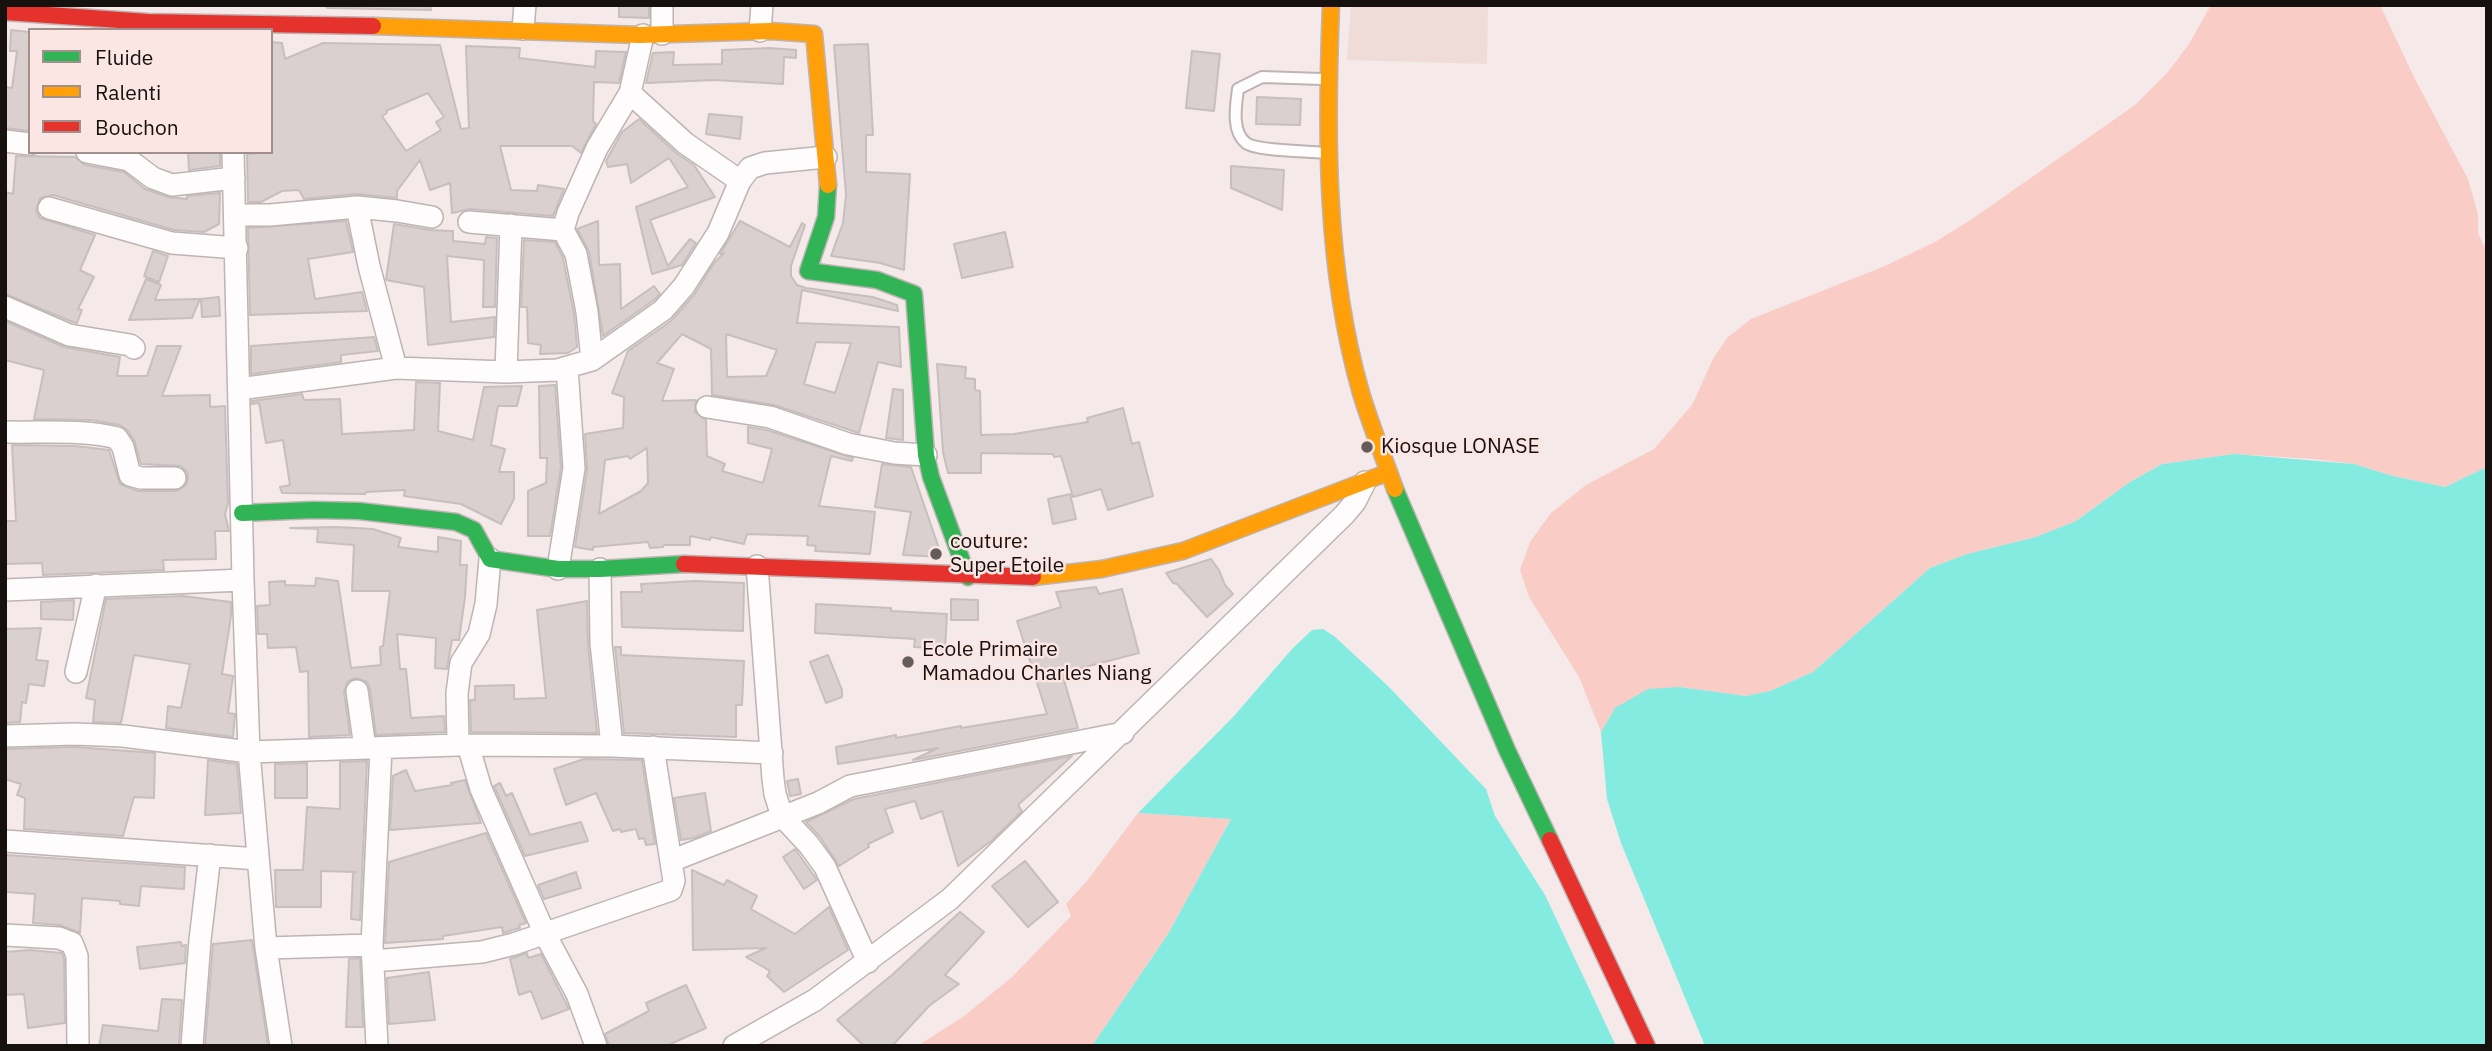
<!DOCTYPE html>
<html>
<head>
<meta charset="utf-8">
<style>
  body { margin:0 }
  #map { position:relative; width:2492px; height:1051px; overflow:hidden; background:#f5eae9; font-family:"IBM Plex Sans",sans-serif }
  canvas { display:block }
  .frame { position:absolute; inset:0; border:7px solid #16100f; pointer-events:none }
  .legend { position:absolute; left:28px; top:28px; width:245px; height:126px; box-sizing:border-box; background:#fbe6e3; border:2px solid #9f908e; margin:0; padding:9px 12px; list-style:none; font-size:21px; color:#16100f }
  .legend li { display:flex; align-items:center; gap:14px; height:35px }
  .legend b { width:35px; border:2px solid #9f908e }
</style>
</head>
<body>
<div id="map">
<canvas width="2492" height="1051"></canvas>
<div class="frame"></div>
<ul class="legend">
<li><b style="height:9px;background:#30b455"></b>Fluide</li>
<li><b style="height:9px;background:#ff9f0a"></b>Ralenti</li>
<li><b style="height:9px;background:#e5322d"></b>Bouchon</li>
</ul>
</div>
<script>
const g = document.querySelector('canvas').getContext('2d');
g.lineJoin = 'round';
function fillPath(path, color) {
  g.fillStyle = color;
  g.fill(path, 'evenodd');
}
function stroke(path, color, width, dash) {
  g.strokeStyle = color;
  g.lineWidth = width;
  g.lineCap = dash ? 'butt' : 'round';
  g.setLineDash(dash || []);
  g.stroke(path);
}
function write(font, color, halo, rows, align = 'center') {
  g.font = font + ' "IBM Plex Sans",sans-serif';
  g.lineWidth = 5;
  g.setLineDash([]);
  g.textBaseline = 'middle';
  g.strokeStyle = halo;
  g.fillStyle = color;
  for (const [text, x, y, turn = 0] of rows) {
    g.save();
    g.translate(x, y);
    g.rotate((+turn || 0) * Math.PI / 180);
    g.textAlign = isNaN(turn) ? turn : align;
    if (halo) g.strokeText(text, 0, 0);
    g.fillText(text, 0, 0);
    g.restore();
  }
}
fillPath(new Path2D(`
  M1351 5H1488L1487 64 1347 60Z`), '#efdbd8');
fillPath(new Path2D(`
  M2211 5H2380L2415 79 2468 179 2478 214V233L2487 252V301L2485 309 2487 315V467L2445 487 2393 476 2354 464 2313 459 2234 454 2162 464 2130 482 2076 521 2036 537 1967 554 1930 568 1813 672 1770 691 1746 696 1680 687 1615 708 1601 732 1579 677 1529 597 1520 570 1530 542 1551 513 1586 485 1654 449 1692 405 1713 359 1727 338 1751 319 1885 266 1935 242 1972 219 2135 105 2168 72 2189 44Z
  M1138 813 1231 819 1168 934 1092 1046H917L963 1017 1012 977 1071 916 1066 904 1087 881Z`), '#f9ccc6');
fillPath(new Path2D(`
  M2234 454 2354 464 2393 476 2445 487 2487 467V1046H1705L1621 843 1607 799 1601 732 1615 708 1648 689 1680 687 1746 696 1770 691 1813 672 1930 568 1967 554 2036 537 2076 521 2130 482 2162 464Z
  M1323 629 1334 636 1388 686 1486 789 1495 816 1545 895 1616 1046H1092L1168 934 1231 819 1138 813 1234 716 1292 649 1312 630Z`), '#84ebe1');
const building = new Path2D(`
  M326 5H430L431 10 327 8Z
  M619 5H649V18L619 17Z
  M11 30 30 32V131L5 128V87L12 88 17 51H10Z
  M271 42 282 43 285 59 323 43 440 45 461 129 469 128 466 46 520 48 519 58 595 67 596 51 626 52 619 83 594 82 593 121 596 124 581 153 572 146H500L511 190 537 191 538 185 564 189 553 216 470 209 452 213 450 183 430 190 420 160 397 191V198L356 194 304 199 299 190 282 191 261 202H248L247 154 271 152ZM428 93 444 117 436 122 441 130 406 151 382 116 387 113 386 111Z
  M868 44 873 135H866V172L910 174 904 270 880 263 831 256 843 223 846 195 834 45Z
  M770 48 796 50V58L784 57 783 84 715 80 646 83 653 53 674 52 673 65 722 64V50Z
  M1192 51 1220 54 1214 111 1186 108Z
  M1257 97 1301 99 1300 125 1256 124Z
  M709 114 742 117 740 139 706 134Z
  M639 119 676 153 694 165 715 197 650 220 668 266 690 239 696 243 682 265 652 274 636 207 688 187 669 158 631 183 627 164 608 167 606 161 622 132Z
  M188 152H220V166L189 170Z
  M16 156 75 157 85 165 124 172 145 189 168 197 187 199V196L220 193 219 224 204 232 174 230 53 195 40 198 36 211 40 218 95 235 80 270 94 277 78 309 82 310 77 323 73 322 5 294V192L13 194Z
  M1231 166 1284 170 1282 210 1231 188Z
  M346 221 353 252 308 259 315 299 362 292 367 311 250 315 248 228Z
  M598 221 599 265 620 264 621 309 654 286 660 294 654 300 603 336 589 252 577 229Z
  M740 221 790 247 802 223 805 225 791 266V276L797 285 806 288 873 297 897 305 898 311 802 290 797 323 899 327 901 367 878 362 859 433 774 405 712 395 711 349 682 334 657 363 674 369 662 401 696 400 695 412 706 420 707 456 725 464 722 471 763 483 772 449 748 443V427L767 430 853 458 852 461 831 456 819 506 875 512 870 554 815 551 816 546 807 545 808 536 747 534 744 544 711 537 710 540 690 536V545H664L663 547 650 548 648 542 593 547V550L575 547 587 470 585 434 623 428 624 397 612 393 628 351 671 321 694 295 714 263 724 253 720 254ZM726 334 777 350 766 376 727 377ZM816 342 851 343 835 393 804 384ZM647 448 648 483 641 491 599 514 605 460 628 456 630 459Z
  M394 224 430 230 453 231V241L485 244 486 237 497 238 495 307H483L484 260 447 256 451 322 495 317 494 337 428 345 424 287 386 280Z
  M1005 232 1013 267 962 278 954 244Z
  M524 240 555 242 563 258 574 314 577 347 568 353 540 354 541 345 528 343 527 307H521Z
  M153 251 168 256 159 282 144 276Z
  M146 279 161 285 155 300 200 299 192 318 129 320Z
  M219 297 220 316 202 317 201 299Z
  M5 321 64 347 120 357 117 376H147L157 346H181L162 396 210 395V407L225 406 228 503 225 514 229 531H215L216 559 163 560 164 570 43 575 42 563 5 564V521H16L12 445 75 446 109 450 120 484 138 491H176L186 485 188 479 187 472 181 466 141 464 134 440 128 431 120 425 91 420 34 419 44 370 5 360Z
  M374 337 378 351 341 355V362L251 374V346Z
  M937 364 966 367 965 378 975 379V390L980 391 981 435 1014 434 1088 422 1087 418 1123 408 1132 444 1139 442 1153 496 1108 510 1101 489 1073 497 1061 456 1054 457 1053 454 981 453V473H948L943 452Z
  M416 382 440 383 438 431 473 440 484 387 522 386 517 406H498L491 445 505 449 499 472H514V499L501 524 461 504 404 496 405 490 366 492 365 494 282 493 280 487 290 485 283 440 266 443 259 403 252 404V401L302 394 304 400 340 399 342 434 414 430Z
  M555 385 561 467 550 536H528V491L546 483 547 458H540L539 386Z
  M893 389 903 390V440L886 438Z
  M882 464 911 467 942 557 903 555 911 512 875 507Z
  M1070 494 1076 519 1053 524 1048 499Z
  M336 527 373 529 401 538 398 547 438 552V537L461 541 460 565H467L465 597 459 640H452L447 669 435 668 436 638 397 634 400 669H406L411 718 444 716 445 732 376 735 370 689 367 682 356 678 348 681 344 692 350 735 309 737 308 671 300 672 296 647 268 648 267 634H258L257 606 270 605 269 582 285 581V585L315 586 316 578 338 581 351 668 381 665 380 647 383 646 390 591H352L354 545 317 542 318 529 290 528Z
  M1211 559 1219 570 1225 585 1233 594 1207 617 1177 584 1173 583 1166 573Z
  M694 581 744 583 743 631 622 627 621 592H642L641 584Z
  M1096 587 1099 594 1122 589 1139 653 1062 673 1078 728 913 760 938 748 838 764 836 747 896 735V738L961 726V728L1047 714 1017 621 1061 607 1056 592Z
  M183 596 231 602V616L222 674 233 676 228 713 235 714 233 737 166 728 168 706 181 708 190 664 134 655 121 723 93 722 95 700 86 698 106 599Z
  M951 599 978 600V620H951Z
  M74 600 73 620 41 619V602Z
  M587 601 588 644 597 733 471 732 470 700H475V686L514 685V699L546 698 537 610Z
  M816 604 891 608V611L947 614 945 649 914 647 915 639 815 633Z
  M41 628 36 660 48 661 44 686 29 684 26 703 22 702 20 722 5 723V629Z
  M615 647H621V655L744 661 742 705H736V737L624 733Z
  M828 655 842 690V697L826 703 810 662Z
  M75 747 155 753 154 798 134 797 123 836 24 829 25 798 17 795 21 784 5 779V749Z
  M1072 756 1018 805 1022 811 991 841 958 866 942 811 921 819 915 801 885 809 893 832 868 844 869 847 839 866 820 837 806 822 854 799Z
  M584 759 642 760 655 844 646 845 644 838 639 839 636 829 621 832 620 829 613 831 596 793 566 805 554 769Z
  M208 760 237 764 241 813 205 815Z
  M367 761 360 920 351 919 353 873 356 872 321 871V907H276L275 870H303L307 807 340 809V762Z
  M307 763V798H275V764Z
  M406 770 415 791 452 785 451 783 465 780 481 823 390 830 393 776Z
  M798 779 801 794 790 796 787 781Z
  M500 783 506 796 512 793 530 835 581 822 588 841 525 856 494 786Z
  M705 793 711 831 694 838 681 840 674 798Z
  M486 833 526 923 519 925 520 928 503 933 502 927 443 936V939L385 943 389 862Z
  M795 849 817 880 804 889 783 857Z
  M5 855 185 867 184 889 141 886 139 906 120 904V901L82 898 80 933 60 925 33 923 35 894 5 892Z
  M1025 861 1058 902 1028 927 992 886Z
  M692 870 724 885 727 880 757 896 751 909 795 934 829 907 848 950 784 992 767 976 770 971 746 957 766 948 693 950Z
  M576 872 581 888 544 899 538 885Z
  M960 912 984 932 945 975 959 984 929 1006 892 1046H864L837 1020 892 975Z
  M252 940 268 1046H205L213 944Z
  M181 942 182 946 186 945 185 963 140 969 137 947Z
  M30 950 62 953 64 959 65 1023 28 1028 24 994 5 995V952Z
  M527 953 528 958 541 954 569 1009 542 1019 531 991 519 995 510 959Z
  M360 958 363 1027H346L349 959Z
  M429 972 435 1020 389 1024 387 978Z
  M686 985 706 1028 666 1046H609L605 1034 649 1011 646 1003Z
  M162 999 182 1000 179 1046H99L103 1025 158 1031Z`);
fillPath(building, '#d9d0cf');
stroke(building, '#c7bfbe', 2);
const lane = new Path2D(`
  M1322 79 1262 77 1238 89C1236 105 1231 131 1246 143 1256 151 1308 151 1324 153`);
const street = new Path2D(`
  M662 5V34
  M523 29 525 5
  M760 31 762 5
  M630 93 685 143 740 181
  M5 141 30 144
  M87 152 129 160 153 178 172 185 234 178
  M233 152 243 580 249 752 266 948 281 1046
  M357 207 397 211 432 217
  M49 208 172 243 237 248
  M235 215H270L357 207 369 266 396 368
  M469 222 563 230
  M5 307 69 335 130 345 134 348
  M592 360 587 312 576 254 563 230 568 213 597 148 630 93 643 35
  M506 372 511 225
  M239 389 396 368 506 372 557 370 592 360 663 310 684 286 718 233 740 181 750 168 765 163 826 157
  M707 407 770 417 848 444 894 453 926 455
  M5 432C42 433 81 429 117 438L123 447 130 475 141 478H175
  M490 559 486 604 479 634 461 663 457 693 458 745H468L481 789 545 934 577 994 596 1046
  M757 566 773 779 775 794 782 816 809 845 825 867 868 962
  M558 569 574 468 567 368
  M600 569 601 643 612 746
  M5 590 243 580
  M76 672 96 585
  M357 691 365 748
  M5 736 75 734 123 736 249 752 458 745
  M468 745 612 746 772 753
  M5 841 258 859
  M671 861 818 803 850 786 1123 733
  M5 935 59 938 72 943 77 956 78 1046
  M266 948 372 945
  M373 961 482 952 514 944 671 890 674 881 653 747
  M192 1046 200 940 210 855
  M377 1046 372 945 381 748
  M734 1046 815 1000 950 899 1344 515 1355 502 1365 482`);
const fast = new Path2D(`
  M828 185 826 217 808 271 877 280 914 294 926 455 931 477 968 577
  M1395 489 1507 750 1550 840
  M242 513 313 510 359 511 456 522 474 530 490 559 558 569H600L684 564`);
const slow = new Path2D(`
  M1331 5C1326 134 1325 268 1361 393 1371 426 1384 458 1395 489
  M373 26 639 35 770 31 814 34 828 185
  M1033 577 1102 569 1183 551 1389 472`);
const jam = new Path2D(`
  M5 12 148 22 373 26
  M684 564 1033 577
  M1550 840 1647 1046`);
stroke(lane, '#bdb4b3', 14);
stroke(street, '#bdb4b3', 24);
stroke(fast, '#bdb4b3', 19);
stroke(slow, '#bdb4b3', 19);
stroke(jam, '#bdb4b3', 19);
stroke(lane, '#fefcfc', 10);
stroke(street, '#fefcfc', 21);
stroke(fast, '#30b455', 16);
stroke(slow, '#ff9f0a', 16);
stroke(jam, '#e5322d', 16);
for (const [x, y, r, color] of [
  [1367,447,7,"#645c5b"],
  [936,554,7,"#645c5b"],
  [908,662,7,"#645c5b"]
]) {
  const dot = new Path2D();
  dot.arc(x, y, r, 0, 2 * Math.PI);
  g.fillStyle = color;
  g.fill(dot);
  stroke(dot, '#fbe6e3', 2.5);
}
write('21px', '#16100f', '#fbe6e3', [
  ["Kiosque LONASE",1381,447],
  ["couture:",950,542],
  ["Super Etoile",950,566],
  ["Ecole Primaire",922,650],
  ["Mamadou Charles Niang",922,674]
], 'left');
</script>
</body>
</html>
